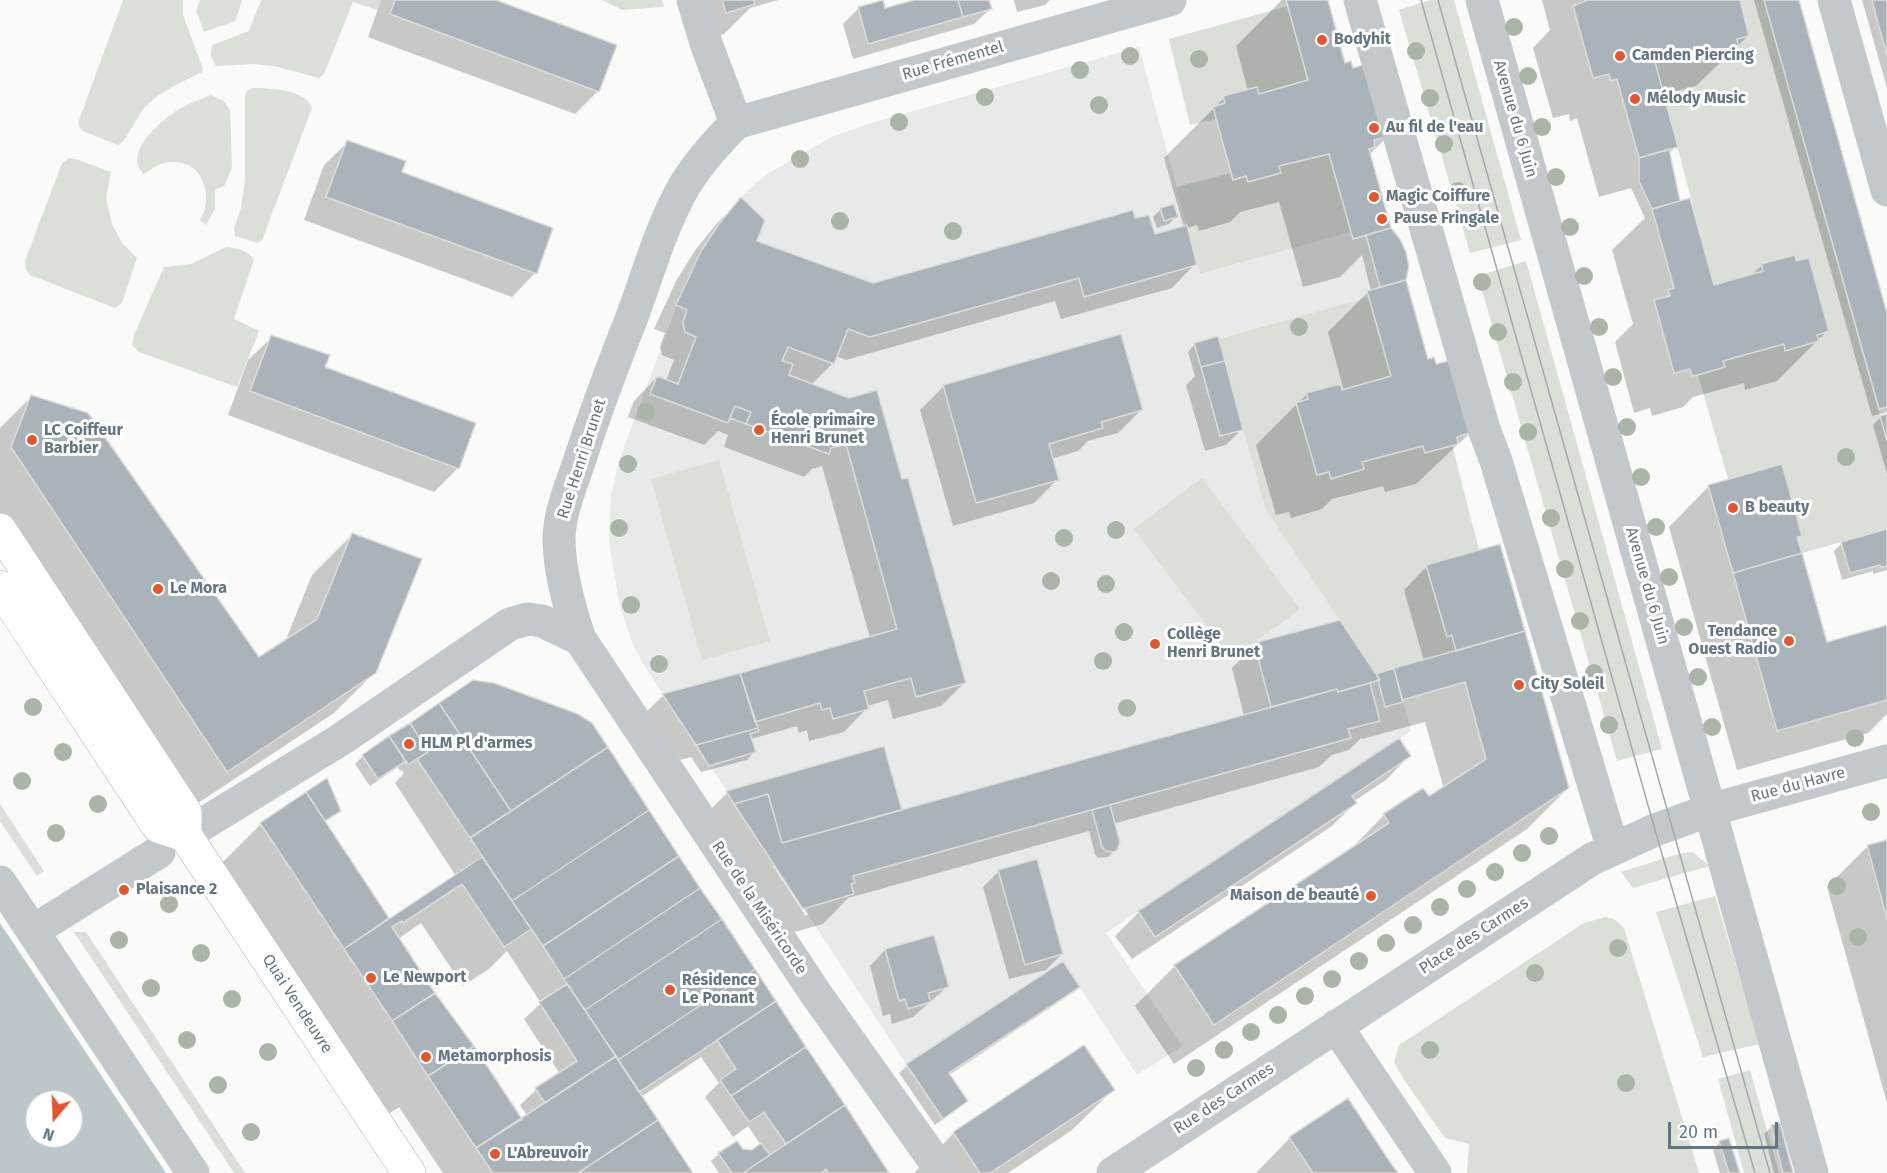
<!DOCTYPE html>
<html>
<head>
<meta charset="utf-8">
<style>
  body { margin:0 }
  #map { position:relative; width:1887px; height:1173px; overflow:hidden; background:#fafaf8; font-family:"Fira Sans",sans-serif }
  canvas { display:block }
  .north { position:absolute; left:24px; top:1089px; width:60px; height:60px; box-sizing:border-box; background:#fff; border:2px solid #c1c8cd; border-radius:50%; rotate:199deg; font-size:16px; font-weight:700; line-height:24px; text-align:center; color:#657683 }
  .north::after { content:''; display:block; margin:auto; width:21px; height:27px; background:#e4572e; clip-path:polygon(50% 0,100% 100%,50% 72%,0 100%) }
  .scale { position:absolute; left:1668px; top:1122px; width:110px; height:27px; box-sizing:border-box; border:3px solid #657683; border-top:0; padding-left:8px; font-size:18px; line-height:21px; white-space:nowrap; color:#657683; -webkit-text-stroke:4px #fff; paint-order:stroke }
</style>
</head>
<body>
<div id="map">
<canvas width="1887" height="1173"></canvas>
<div class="north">N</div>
<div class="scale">20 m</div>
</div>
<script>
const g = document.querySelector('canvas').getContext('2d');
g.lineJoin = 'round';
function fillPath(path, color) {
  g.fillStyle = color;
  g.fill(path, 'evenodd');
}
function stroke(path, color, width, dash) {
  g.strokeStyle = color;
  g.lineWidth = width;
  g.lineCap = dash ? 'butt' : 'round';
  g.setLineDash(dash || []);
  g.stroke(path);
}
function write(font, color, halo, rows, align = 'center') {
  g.font = font + ' "Fira Sans",sans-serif';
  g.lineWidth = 6;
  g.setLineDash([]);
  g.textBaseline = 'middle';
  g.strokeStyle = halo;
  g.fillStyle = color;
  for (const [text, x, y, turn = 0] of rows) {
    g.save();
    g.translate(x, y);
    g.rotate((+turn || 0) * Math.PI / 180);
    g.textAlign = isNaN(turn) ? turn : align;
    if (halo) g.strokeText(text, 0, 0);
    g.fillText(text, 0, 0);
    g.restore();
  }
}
fillPath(new Path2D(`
  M1139 47 1200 274 1351 232 1353 239 1366 235 1380 287 1367 291 1369 297 1218 339 1265 508 1394 668 1411 731 1106 933 1182 1046 1137 1075 1063 961 906 1064 642 662 632 642 619 603 609 541 611 495 619 461 685 283 701 251 719 224 753 185 766 175 831 137 871 123Z`), '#e8e9e9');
fillPath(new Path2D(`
  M123 0H183V15L203 69 202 72C182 82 160 91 145 107 136 117 128 140 118 145L83 131 79 127 78 123Z
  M200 0H241L242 1 235 21 204 32 196 11Z
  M261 0H381L377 10 353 2 324 74 319 78 274 66 253 64 216 66 211 56 212 45 249 31Z
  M602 0H662L664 7 622 10Z
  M1430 0H1454L1521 240 1470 253 1399 10Z
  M1740 0H1764L1887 441V529L1802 553 1797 537 1801 536 1728 479 1698 375 1725 367 1723 361 1829 331 1808 258 1796 261 1795 255 1761 263 1763 271 1714 285 1655 62 1704 49 1706 55 1738 47 1737 39 1749 36Z
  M1288 6 1308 80 1259 94 1257 87 1213 107 1216 119 1190 125 1169 39Z
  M252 88C269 88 305 89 312 108L262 240 258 243 235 236 234 228 241 208 245 179V96L246 92Z
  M211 95 224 101 230 110 232 168 224 186 215 190V209L206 225 200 220C214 199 204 162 175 162 162 161 154 167 144 174 122 155 160 121 176 111 187 104 199 100 211 95Z
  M1329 154 1351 232 1200 274 1176 187 1231 173 1233 180 1246 176 1248 182 1281 173 1279 166Z
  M69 158 76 159 111 172 106 198 112 224 122 243 137 258 122 303 115 308 30 275 26 270 25 261 62 163Z
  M226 247C237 248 248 250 254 260L234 319 259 331 237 387 139 352 132 345 134 335 164 267 191 264Z
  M1526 261 1662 749 1617 761 1478 276Z
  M1369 297 1391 376 1342 390 1340 384 1307 393 1308 399 1296 403 1317 475 1329 472 1331 478 1364 470 1362 462 1423 446 1425 452 1452 445 1479 550 1426 565 1446 636 1452 635 1456 651 1376 674 1265 508 1218 339Z
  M719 460 770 641 702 660 651 479Z
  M1202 478 1300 609 1232 659 1134 529Z
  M0 804 44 871 37 876 0 821Z
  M1693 852 1709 866 1633 888 1621 872 1678 854Z
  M1715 896 1760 1044 1703 1057 1656 912Z
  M1605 917 1614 919 1624 928 1699 1173H1467L1469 1144 1445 1138 1405 1081 1394 1062 1399 1045 1584 923Z
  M74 932H86L245 1173H234Z
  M1750 1070 1779 1173H1744L1718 1079Z`), '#dadfd7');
fillPath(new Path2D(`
  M0 923 166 1173H0ZM36 1101H72V1137H36Z`), '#bbc7cb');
fillPath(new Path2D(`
  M381 0H492L598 91 575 114 368 37Z
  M684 0H778L750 8 724 34 696 42Z
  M920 0H988L990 9 974 24 853 59 843 24 859 8 884 10Z
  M1014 0H1050L1045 5 1017 12Z
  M1282 0H1326L1344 65 1388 136 1369 155 1427 361 1471 432 1416 484 1385 492 1383 486 1332 499 1322 509 1291 518 1289 512 1276 515 1256 445 1307 394 1344 391 1328 332 1368 292 1371 291 1362 255 1340 277 1303 287 1279 202 1240 212 1230 222 1199 231 1197 225 1186 228 1195 264 1172 288 1061 319 1055 301 846 360 836 356 833 363 811 385 901 480 964 683 941 706 893 719 888 700 867 706V708L844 732 809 741 807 730 799 733 797 726 751 739 754 752 747 760 701 772 691 757 680 760 647 711 663 696 870 638 822 466 812 469 804 477 724 447 728 435 718 431 704 445 628 417 634 401 657 377 666 381 674 360 662 355 660 346 665 333 654 329 676 281 696 249 718 222 742 199 756 242 873 284 1134 220 1154 235 1184 228 1164 158 1224 98 1248 91 1236 46Z
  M1542 0H1738L1748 36 1696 86 1665 94 1663 88 1660 89 1676 147 1668 154 1679 200 1713 286 1751 276 1762 265 1828 330 1777 381 1745 390 1744 383 1693 397 1683 407 1652 416 1650 408 1634 413 1615 342 1633 324 1612 250 1645 218 1631 188 1599 197 1577 118 1570 121 1569 114 1553 118 1533 48 1550 30Z
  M1754 0H1798L1887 319V412L1872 416Z
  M1862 0H1887V88Z
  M348 142 401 173 535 273 512 297 304 220 324 165Z
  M1161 209 1176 217 1169 224 1157 228 1153 217Z
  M272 337 323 367 474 424 457 469 434 492 228 415 248 360Z
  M1195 344 1242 429 1226 445 1205 451 1186 385 1195 376 1188 352Z
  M943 387 1141 410 1118 433 1088 441 1078 451 1051 459 1057 480 1034 503 953 526 920 410Z
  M32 396 259 660 285 642 312 575 353 534 375 672 334 713 186 811 0 530V428Z
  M1887 416V474L1873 425 1881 417Z
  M1709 486 1800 535 1796 539 1826 644 1887 626V714L1868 733 1737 770 1669 527Z
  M1887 531V570L1873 574V571L1842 580 1834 551 1842 543Z
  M1427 566 1568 788 1527 829 1174 1064 1135 1006 1175 966 1347 853 1384 815 1428 799 1444 789 1425 722 1362 739V737L1349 750 1332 755 1319 767 1113 824 1116 849 1108 857 1098 858 1095 854 1089 831 848 898 823 924 773 938 704 816 727 793 883 748 901 812 1244 716 1232 668 1255 645 1375 676 1424 661 1404 590ZM773 866H777L808 914 806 916Z
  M591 724 888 1173H719L711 1161 719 1154 742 1150 753 1152 761 1145 748 1126 733 1137 705 1097 719 1083 701 1057 641 1097 692 1173H443L399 1107 387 1115 221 864 261 824 339 811 324 823 389 920 456 876 395 783 404 773 402 770 400 771 398 767 370 786 355 764 363 756ZM421 923 463 986 489 969 507 951 541 1003 524 1019 560 1074 536 1090 520 1105 528 1117 521 1121 398 939Z
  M1399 740 1409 756 1386 780 1354 801 1355 803 1332 826 1132 959 1115 936 1139 912Z
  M1887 841V1103L1827 887 1867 847Z
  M999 871 1062 954 1046 970 1009 979 983 887Z
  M933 937 947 987 913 1017 892 1024 890 1014 883 1016 870 966 885 950Z
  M1063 963 1079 987 1071 994 949 1075 967 1101 935 1125 899 1073 907 1066Z
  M1113 1090 1072 1130 1008 1173H914L954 1133Z
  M1779 1125 1792 1173H1774L1764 1134 1771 1127Z
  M1290 1138 1396 1173H1256Z
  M1720 1142 1739 1173H1720L1713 1150Z`), '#0003');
const building = new Path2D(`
  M395 0H496L617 45 599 92 390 14Z
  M722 0H754L755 4 726 13Z
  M883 0 885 8 914 0H958L963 17 868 44 858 7Z
  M958 0H989L992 9 963 17Z
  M1286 0H1328L1345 63 1351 61 1353 68 1369 63 1390 136 1374 140 1375 147 1369 149 1391 228 1353 239 1329 154 1279 166 1281 173 1248 182 1246 176 1233 180 1213 107 1225 103 1223 96 1257 87 1259 94 1308 80Z
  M1588 0H1740L1749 36 1737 39 1738 46 1705 55 1704 49 1655 62 1678 147 1639 158 1617 79 1611 81 1609 74 1593 78 1573 6Z
  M1764 0H1799L1887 313V407L1879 409Z
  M1872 0H1887V55L1876 16Z
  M347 140 406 161 402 172 553 228 537 274 326 197Z
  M1669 149 1680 201 1652 209 1639 181V158Z
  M741 197 765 220 757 241 873 283 1133 210 1135 218 1149 215 1155 234 1187 225 1197 265 1084 297 1079 278 870 337 848 329 834 364 788 347 782 361 793 364 789 375 849 398 877 390 902 479 908 478 966 683 916 697 911 678 864 691 869 709 833 719 830 708 822 710 820 703 755 722 740 673 897 629 846 444 831 448 829 454 746 424 751 412 735 406 728 423 650 394 657 376 678 384 696 337 685 332 683 322 687 310 676 305 701 251 719 224Z
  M1690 198 1714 285 1763 271 1761 264 1795 255 1796 261 1809 258 1829 331 1817 335 1819 341 1785 351 1784 344 1723 361 1725 367 1698 375 1692 376 1690 369 1674 373 1654 300 1670 296 1668 290 1674 288 1652 209Z
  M1174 204 1178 217 1164 221 1160 208Z
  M1391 228 1400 239 1406 252 1409 266 1406 280 1380 287 1366 235Z
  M1406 280 1428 359 1434 357 1436 364 1452 360 1472 432 1457 437 1458 444 1425 453 1423 446 1362 462 1364 469 1331 479 1329 472 1317 475 1296 403 1308 399 1306 393 1340 384 1342 390 1391 376 1367 291Z
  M1121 334 1143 410 1101 422 1103 428 1049 444 1059 480 976 503 943 385Z
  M271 335 330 355 325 367 476 423 459 469 250 391Z
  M1218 336 1225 361 1201 367 1194 343Z
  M1225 361 1243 430 1220 436 1201 367Z
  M31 395 88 413 259 657 317 619 352 533 422 559 376 673 227 772 11 447Z
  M735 406 751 412 746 424 730 418Z
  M1887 414V441L1880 416Z
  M1782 464 1802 536 1797 537 1802 553 1733 573 1708 485Z
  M1887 529V566L1881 567 1880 565 1850 573 1841 542Z
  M1500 544 1525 631 1456 651 1452 635 1447 637 1426 565Z
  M1802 553 1827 642 1887 625V700L1777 731 1733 573Z
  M1340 620 1380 680 1338 692 1337 689 1271 707 1254 643Z
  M1525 631 1569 788 1214 1025 1174 965 1389 823 1383 814 1423 788 1429 796 1486 759 1465 682 1402 700 1394 668Z
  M1394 668 1403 702 1385 707 1378 680H1380L1376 674Z
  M740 673 758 728 696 745 662 694Z
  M473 680 494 683 578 714 592 723 608 747 511 811 439 703Z
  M1370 683 1380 721 1348 729 1351 738 853 876 855 883 851 884 854 894 803 909 734 804 768 794 782 843 1337 689 1338 692Z
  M439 703 511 811 470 838 417 759 428 752 410 723Z
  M410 723 428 752 408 765 389 736Z
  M758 728 759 731 750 734 756 752 709 766 696 745Z
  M389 736 406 761 378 779 362 755Z
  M1399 738 1411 756 1352 796 1357 803 1155 937 1138 911Z
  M884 746 902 810 782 843 768 794 734 804 726 791Z
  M608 747 649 810 512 901 470 838Z
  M327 778 341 811 325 821 306 792Z
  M306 792 389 918 344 949 260 823Z
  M1110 805 1120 842 1117 850 1113 852 1106 851 1102 847 1092 810Z
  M649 810 679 856 543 946 512 901Z
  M1887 840V919L1867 845Z
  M679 856 700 888 564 979 543 946Z
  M482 857 531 929 504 947 462 884 403 923 402 921 392 927 435 993 392 1021 344 949Z
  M1037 859 1063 954 1025 965 998 870Z
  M700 888 722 919 585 1010 564 979Z
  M722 919 755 969 618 1060 585 1010Z
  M934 935 949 987 928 993 931 1002 908 1009 905 999 899 1001 885 949Z
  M1063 961 1080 987 949 1073 968 1101 943 1119 906 1064Z
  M755 969 776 1001 639 1092 618 1060Z
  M567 984 616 1056 545 1103 535 1088 577 1061 539 1002Z
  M435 993 474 1046 428 1076 392 1021Z
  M776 1001 806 1047 731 1096 720 1080 736 1069 717 1040Z
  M1084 1045 1115 1090 990 1173H980L953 1132Z
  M474 1046 522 1119 476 1148 428 1076Z
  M806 1047 845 1105 786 1144 764 1112 749 1122 731 1096Z
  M616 1056 658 1120 578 1173H493L476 1148Z
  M1348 1098 1390 1162 1398 1173H1313L1289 1137Z
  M845 1105 889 1173H828L826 1169 821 1173H743Z
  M658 1120 693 1173H578Z
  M1780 1123 1793 1173H1783L1771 1125Z
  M1729 1138 1740 1173H1729L1719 1141Z
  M737 1141 743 1149 752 1150 761 1143 770 1155 743 1173H732L718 1153Z`);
fillPath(building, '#aab3b9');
stroke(building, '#dcdcda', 1.5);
const major = new Path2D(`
  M0 530 185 812V835L409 1173
  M0 587 158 826 185 835`);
stroke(major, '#b5babe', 34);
stroke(new Path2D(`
  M693 0 707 46 736 123
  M1360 0 1484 429 1496 461 1613 849
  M1482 0 1812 1173
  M1834 0 1887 190
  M185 835 340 740 510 624 528 619 542 621 580 639
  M0 882 193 1173
  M33 931 159 852
  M1336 1026 1435 1173
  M943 1173 816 994 580 639C569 607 559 572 559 537 560 511 571 486 579 462 595 413 613 365 632 317 648 274 660 230 682 190 696 165 716 143 736 123L1170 0
  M1113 1173 1592 859 1655 830 1710 810 1887 761`), '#c3c8cc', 33);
stroke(major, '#fff', 33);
stroke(new Path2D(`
  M1421 0 1655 830 1755 1173
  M1438 0 1770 1173`), '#a2aab0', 1.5);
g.fillStyle = '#aab4a7';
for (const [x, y] of [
  [1514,27],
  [1416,51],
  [1130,56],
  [1199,59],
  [1080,70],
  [1528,76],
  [985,97],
  [1430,98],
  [1099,105],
  [899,122],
  [1542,127],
  [1444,144],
  [800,159],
  [1556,177],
  [1458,191],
  [840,221],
  [1570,227],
  [953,231],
  [1584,276],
  [1482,282],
  [1299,327],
  [1599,327],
  [1498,332],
  [1613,377],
  [1513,382],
  [646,412],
  [1627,427],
  [1528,432],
  [1846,457],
  [628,464],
  [1641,477],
  [1551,518],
  [1656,527],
  [619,528],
  [1116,530],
  [1064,538],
  [1565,569],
  [1669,577],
  [1051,581],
  [1106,584],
  [631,605],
  [1580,621],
  [1684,627],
  [1124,632],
  [1103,661],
  [659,664],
  [1594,673],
  [1698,677],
  [33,707],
  [1127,708],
  [1609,725],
  [1712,727],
  [1855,738],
  [63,752],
  [22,781],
  [98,804],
  [1871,812],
  [56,833],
  [1549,836],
  [1522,853],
  [1495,872],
  [1837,886],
  [1467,889],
  [169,904],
  [1440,907],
  [1413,925],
  [1858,937],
  [119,940],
  [1386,943],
  [1618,948],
  [201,953],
  [1359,961],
  [1535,973],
  [1332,979],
  [151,988],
  [1305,996],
  [232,999],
  [1278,1015],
  [1251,1032],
  [187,1040],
  [1224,1050],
  [1430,1050],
  [268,1052],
  [1196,1068],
  [1626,1083],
  [218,1085],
  [251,1132]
]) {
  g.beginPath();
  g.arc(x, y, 9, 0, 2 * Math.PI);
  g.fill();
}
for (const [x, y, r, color] of [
  [1322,40,6,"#e4572e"],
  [1620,56,6,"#e4572e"],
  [1635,99,6,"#e4572e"],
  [1374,128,6,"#e4572e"],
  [1374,197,6,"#e4572e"],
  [1382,219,6,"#e4572e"],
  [759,430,6,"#e4572e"],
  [32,440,6,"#e4572e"],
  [1733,508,6,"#e4572e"],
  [158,589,6,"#e4572e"],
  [1789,641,6,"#e4572e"],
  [1155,644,6,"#e4572e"],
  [1519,685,6,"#e4572e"],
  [409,744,6,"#e4572e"],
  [124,890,6,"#e4572e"],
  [1371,896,6,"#e4572e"],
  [371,978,6,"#e4572e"],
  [670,990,6,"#e4572e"],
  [426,1057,6,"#e4572e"],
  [495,1154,6,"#e4572e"]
]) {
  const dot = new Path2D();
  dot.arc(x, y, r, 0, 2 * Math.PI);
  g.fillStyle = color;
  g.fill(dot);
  stroke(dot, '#fff', 2);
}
write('bold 16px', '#657683', '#fff', [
  ["Bodyhit",1334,40],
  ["Camden Piercing",1632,56],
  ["Mélody Music",1647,99],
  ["Au fil de l'eau",1386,128],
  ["Magic Coiffure",1386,197],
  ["Pause Fringale",1394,219],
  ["École primaire",771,421],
  ["Henri Brunet",771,439],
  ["LC Coiffeur",44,431],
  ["Barbier",44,449],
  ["B beauty",1745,508],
  ["Le Mora",170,589],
  ["Tendance",1777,632,"right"],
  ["Ouest Radio",1777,650,"right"],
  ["Collège",1167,635],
  ["Henri Brunet",1167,653],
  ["City Soleil",1531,685],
  ["HLM Pl d'armes",421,744],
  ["Plaisance 2",136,890],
  ["Maison de beauté",1359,896,"right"],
  ["Le Newport",383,978],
  ["Résidence",682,981],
  ["Le Ponant",682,999],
  ["Metamorphosis",438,1057],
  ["L'Abreuvoir",507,1154]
], 'left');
write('16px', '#657683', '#fff', [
  ["Rue Frémentel",953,61,-16],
  ["Avenue du 6 Juin",1515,119,74],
  ["Rue Henri Brunet",582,459,-72],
  ["Avenue du 6 Juin",1647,586,74],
  ["Rue du Havre",1798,785,-15],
  ["Rue de la Miséricorde",759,908,56],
  ["Place des Carmes",1474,936,-33],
  ["Quai Vendeuvre",297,1004,57],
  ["Rue des Carmes",1224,1099,-33]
]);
</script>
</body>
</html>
